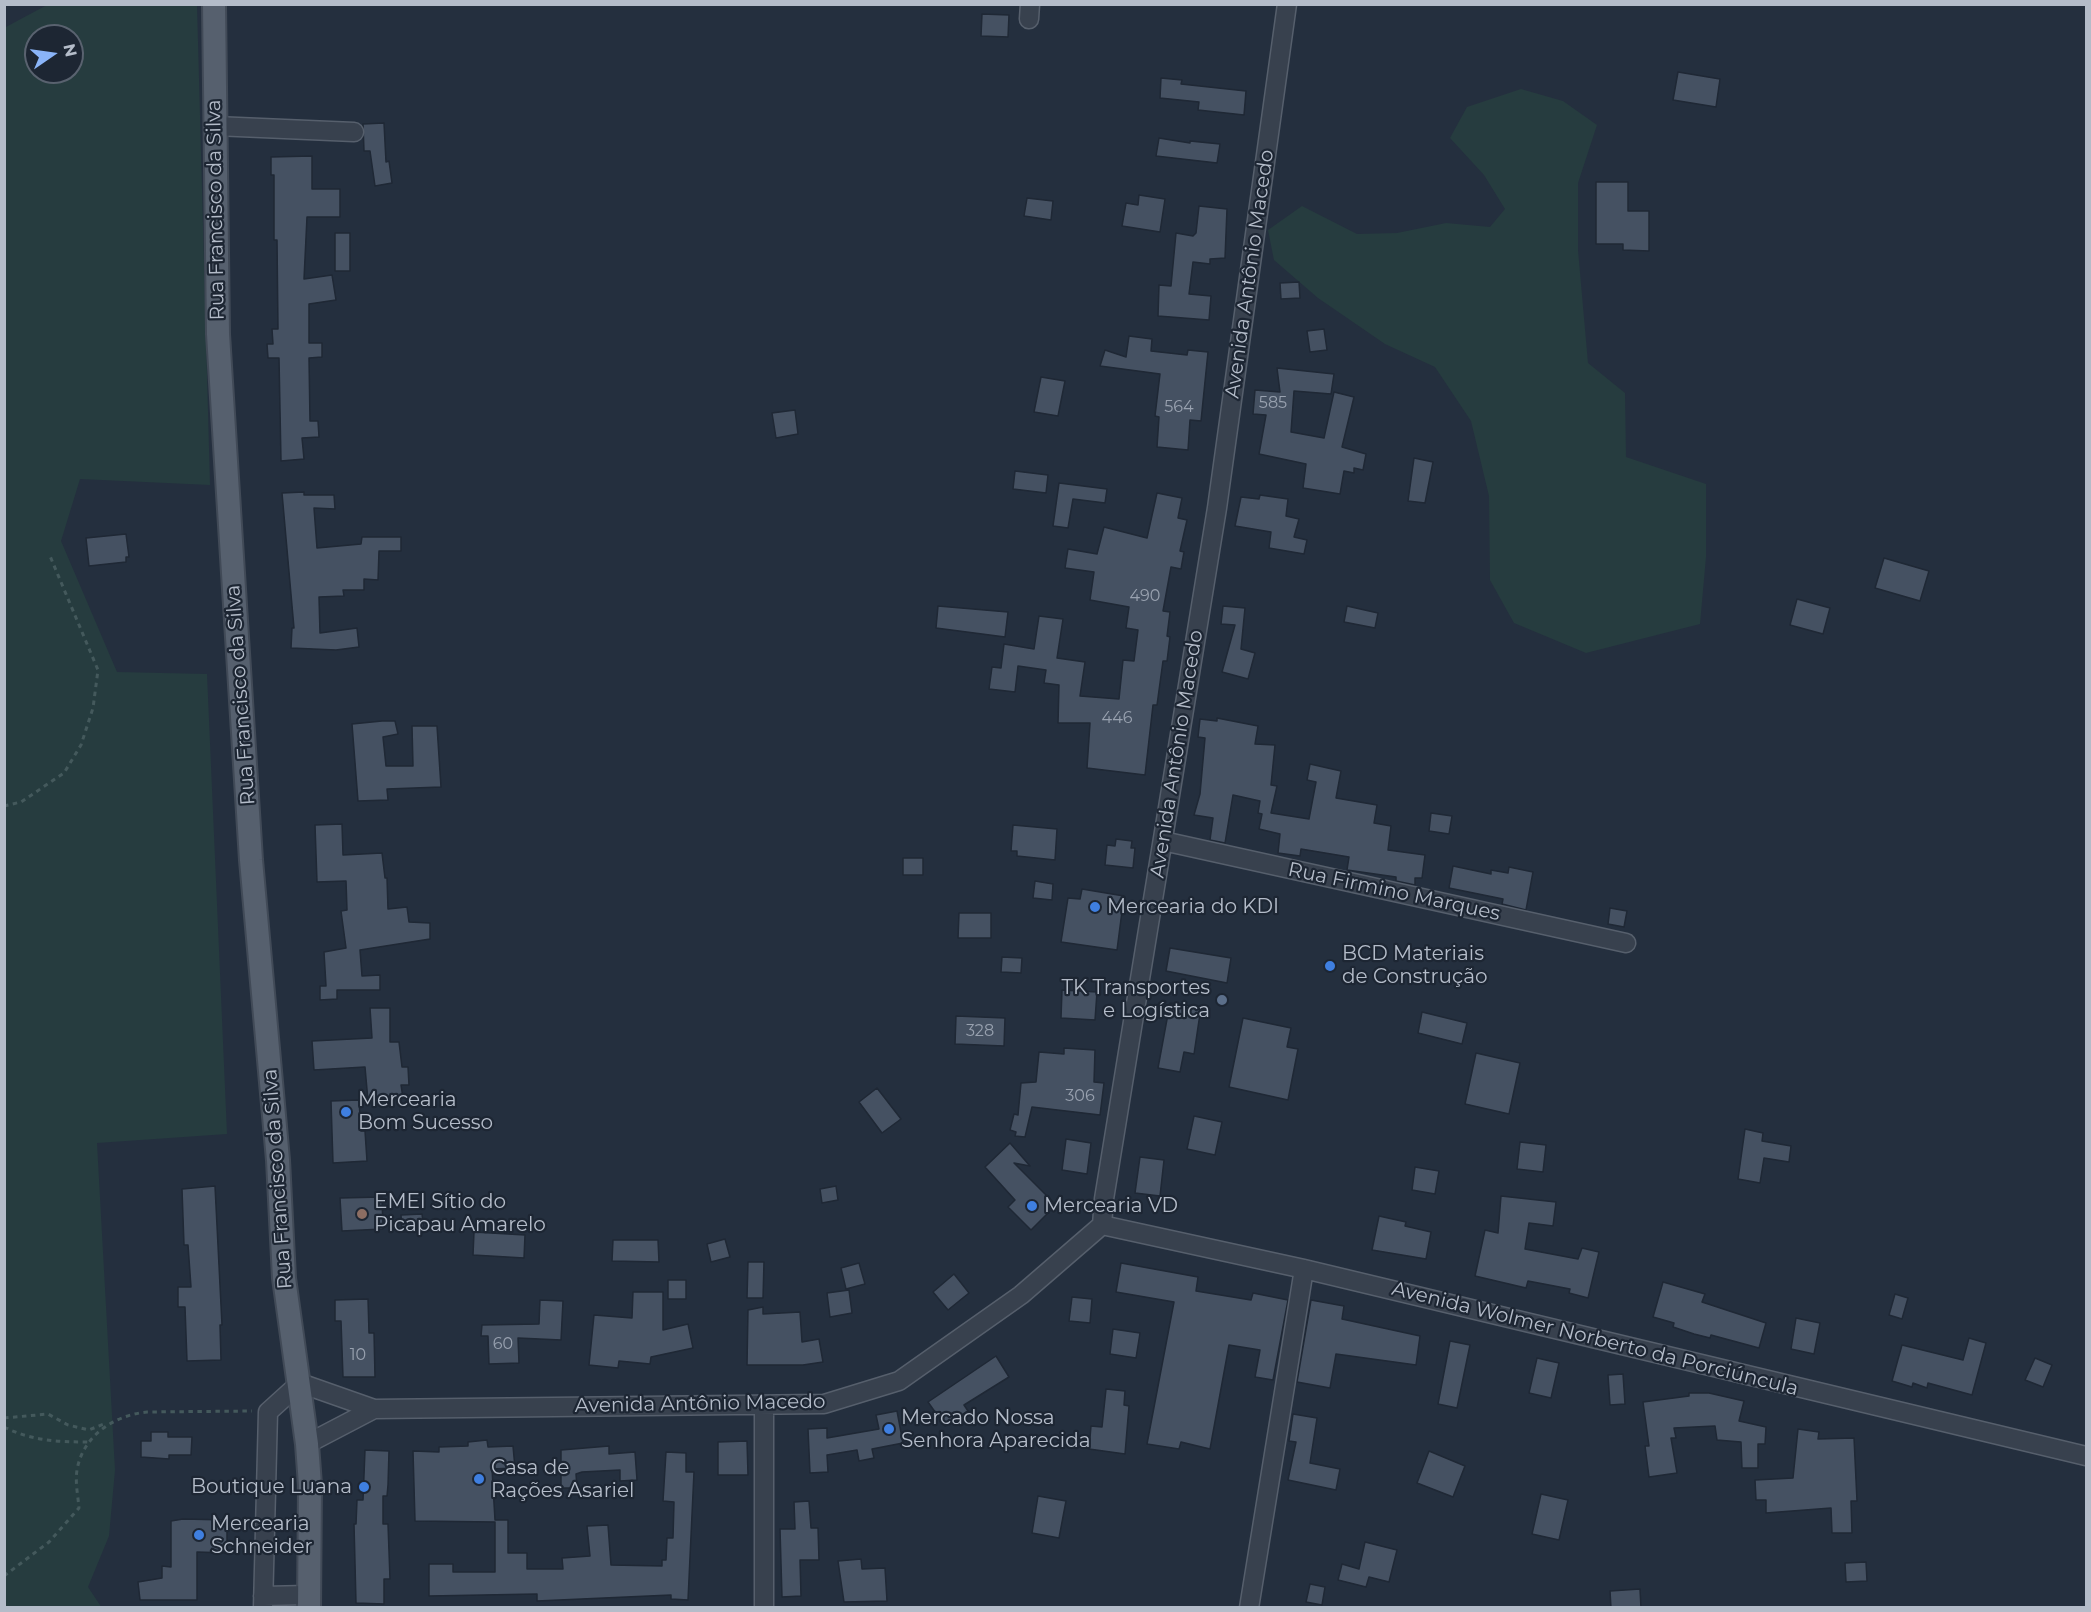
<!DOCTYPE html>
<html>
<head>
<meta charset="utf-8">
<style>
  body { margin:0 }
  #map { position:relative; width:2091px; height:1612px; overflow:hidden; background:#242f3e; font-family:Montserrat,sans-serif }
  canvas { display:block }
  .frame { position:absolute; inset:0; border:6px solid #b4bcc9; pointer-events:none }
  .north { position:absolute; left:24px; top:24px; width:60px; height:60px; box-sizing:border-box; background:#1d2633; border:2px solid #59626f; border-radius:50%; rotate:77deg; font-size:16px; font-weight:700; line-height:24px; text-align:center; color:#b4bcc9 }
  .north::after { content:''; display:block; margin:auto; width:21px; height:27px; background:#8ab4f8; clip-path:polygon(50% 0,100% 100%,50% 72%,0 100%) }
</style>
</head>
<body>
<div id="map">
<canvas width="2091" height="1612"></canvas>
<div class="frame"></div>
<div class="north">N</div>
</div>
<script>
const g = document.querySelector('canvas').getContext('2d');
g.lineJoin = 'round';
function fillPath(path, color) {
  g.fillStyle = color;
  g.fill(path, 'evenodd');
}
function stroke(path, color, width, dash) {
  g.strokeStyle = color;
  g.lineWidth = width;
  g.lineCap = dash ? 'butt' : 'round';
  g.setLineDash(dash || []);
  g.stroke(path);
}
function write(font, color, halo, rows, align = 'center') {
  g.font = font + ' Montserrat,sans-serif';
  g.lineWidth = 4.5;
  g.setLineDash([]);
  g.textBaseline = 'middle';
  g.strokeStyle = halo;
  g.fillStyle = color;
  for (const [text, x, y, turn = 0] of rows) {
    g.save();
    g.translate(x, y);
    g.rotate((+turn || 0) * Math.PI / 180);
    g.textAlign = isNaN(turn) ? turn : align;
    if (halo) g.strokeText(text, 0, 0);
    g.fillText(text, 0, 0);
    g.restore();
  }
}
fillPath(new Path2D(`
  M47 5H197L210 485 80 479 61 541 117 672 207 674 227 1134 97 1143 115 1470 109 1536 88 1587 102 1608 4 1607V28ZM36 36H72V72H36Z
  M1521 89 1563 101 1597 125 1578 183V250L1588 363 1625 393 1626 457 1706 484V557L1700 624 1586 653 1514 623 1490 580 1489 496 1471 421 1435 367 1385 344 1318 298 1274 260 1268 230 1302 206 1357 234 1397 233 1446 223 1490 227 1505 209 1484 175 1450 138 1467 107Z`), '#263c3f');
const building = new Path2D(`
  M982 14 1009 15 1008 37 981 36Z
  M1678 72 1720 79 1716 107 1673 100Z
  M1161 78 1182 80 1181 84 1246 91 1244 115 1198 110 1199 102 1160 98Z
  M384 123 386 162 389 161 392 183 375 186 370 151H364L363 124Z
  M1159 138 1190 143V141L1220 144 1217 163 1156 156Z
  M312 156V189H340V217H307L304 279 332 275 336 300 309 304V343H322V357L309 358 310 421H318L319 437 302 438 304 459 281 461 279 358H268L267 344H273L272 329H278L277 240H274V175H271V157Z
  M1596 182H1628V211H1649V251L1623 250V244H1596Z
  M1139 195 1165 199 1160 232 1122 226 1126 203 1138 205Z
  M1027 198 1053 201 1051 220 1024 216Z
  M1199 206 1227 209 1225 258 1210 259V264L1193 262 1189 294 1211 296 1209 320 1158 316 1159 285 1171 286 1176 233 1193 236 1196 233Z
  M335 233H350V271H335Z
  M1299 282 1300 298 1281 299 1280 283Z
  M1324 329 1327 350 1310 352 1307 331Z
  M1129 336 1152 339 1151 351 1187 355 1188 350 1208 352 1201 421 1190 420 1188 450 1157 447 1159 417 1155 416 1160 374 1100 366 1105 350 1126 357Z
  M1277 368 1334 374 1331 394 1294 391 1291 432 1324 438 1334 392 1354 397 1342 447 1366 454 1363 470 1354 468V473L1344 471 1340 494 1303 488 1306 464 1259 454 1266 415 1253 414 1255 390 1280 392Z
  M1041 377 1065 381 1058 416 1034 412Z
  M795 410 798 434 776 438 772 413Z
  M1414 458 1433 462 1425 503 1408 501Z
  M1015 471 1048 475 1046 493 1013 489Z
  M1059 483 1107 489 1105 503 1073 499 1068 528 1053 526Z
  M304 492V495H334L335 509 314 508 317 548 361 544 362 537H401V551H379L378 580 364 579V590H343L344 596 319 597 320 633 357 628 359 647 336 650 291 648 292 628H294L282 493Z
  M1157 493 1182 498 1178 518 1187 520 1180 551 1184 552 1181 569 1171 567 1163 611 1170 612 1167 636 1170 637 1167 661H1163L1157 705H1153L1145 775 1087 768 1090 723H1058L1059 685 1044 683 1046 670 1018 666 1015 692 989 689 992 667 1001 668 1004 644 1034 649 1039 616 1063 619 1057 658 1085 662 1080 696 1119 699 1123 660 1134 661 1138 630 1126 628 1129 607 1090 600 1094 572 1065 568 1068 549 1097 554 1104 527 1147 538Z
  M1260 495 1288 499 1286 516 1299 519 1294 537 1307 540 1304 554 1269 548 1271 532 1235 526 1241 497 1259 499Z
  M126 534 129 557H126V562L89 566 86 538Z
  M1884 558 1929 571 1920 601 1875 588Z
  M1797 599 1830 608 1823 634 1790 625Z
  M938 606 1008 612 1005 637 936 628Z
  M1223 606 1245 608 1241 649 1255 653 1248 679 1222 672 1235 625 1221 624Z
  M1347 606 1378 613 1375 628 1344 622Z
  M1217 718 1258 726 1255 744 1275 745 1271 785 1277 786 1271 813 1309 819 1316 782 1307 780 1310 764 1341 771 1336 798 1377 805 1374 823 1391 826 1388 850 1425 855 1422 878H1415V885L1396 881V877L1347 870 1349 857 1301 849 1300 856 1278 853 1280 834 1259 829 1262 814 1258 813 1260 801 1233 795 1225 843 1210 840 1213 818 1194 815 1200 794 1205 738 1198 737 1200 719 1217 721Z
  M382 721H395L398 734 383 737 386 766H413L412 726H437L441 787 387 789 388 800 358 801 352 724Z
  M1431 813 1452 816 1449 834 1429 831Z
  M342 824 343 855 382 853 385 878H387L388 909 407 907 409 922 430 923V939L360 950 362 976 380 975V990H337V999L320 1000V986H326L324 952 346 948 341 911 347 910 346 881 317 882 315 825Z
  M1013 825 1057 829 1055 860 1017 856V851H1011Z
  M1116 839 1132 841 1131 848H1135L1133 868 1105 865 1107 845 1115 846Z
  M903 858H923V875H903Z
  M1453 866 1491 874V870L1508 873 1509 867 1533 872 1526 910 1502 904 1503 899 1449 888Z
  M1035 881 1053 884 1052 900 1033 898Z
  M1082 889 1124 896 1117 950 1061 942 1068 898 1080 899Z
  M1610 908 1627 911 1624 927 1608 924Z
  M959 913H991V938H958Z
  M1170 948 1231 958 1227 983 1166 971Z
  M1002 957 1022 958 1021 973 1001 972Z
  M1062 990 1097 992 1095 1020 1061 1018Z
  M1170 1003 1201 1007 1194 1054 1184 1052 1180 1072 1158 1068Z
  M370 1008H390V1042H399L402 1067H408L409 1085H401L403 1098 368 1101 365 1067 314 1070 312 1041 372 1038Z
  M1422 1012 1467 1023 1462 1044 1418 1033Z
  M956 1016 1005 1018 1004 1046 955 1044Z
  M1243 1018 1291 1028 1287 1047 1298 1049 1288 1100 1229 1087Z
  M1064 1048 1095 1050 1094 1082 1104 1083 1100 1115 1032 1107 1025 1137 1015 1136 1016 1132 1010 1130 1014 1114 1018 1115 1021 1083 1036 1082 1039 1052 1064 1054Z
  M1476 1053 1520 1063 1509 1114 1465 1104Z
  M877 1088 901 1119 882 1133 859 1102Z
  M359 1100 361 1131H365L367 1161 333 1163 331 1101Z
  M1194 1116 1222 1122 1215 1155 1187 1149Z
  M1745 1129 1763 1133 1762 1141 1791 1146 1789 1162 1764 1158 1760 1183 1738 1179Z
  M1066 1139 1091 1143 1087 1174 1062 1170Z
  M1520 1142 1546 1145 1543 1172 1517 1169Z
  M1010 1143 1030 1166 1014 1163 1056 1205 1031 1230 1008 1207 1015 1200 985 1167Z
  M1140 1157 1164 1160 1160 1196 1135 1193Z
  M1415 1167 1439 1171 1435 1194 1412 1190Z
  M215 1186 222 1325H220L221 1360 187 1361 185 1307H178V1287H191L188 1245H184L182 1189Z
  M836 1186 838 1200 822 1203 820 1189Z
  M1501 1196 1556 1202 1553 1226 1529 1223 1525 1249 1578 1259 1582 1248 1599 1252 1588 1298 1569 1293 1570 1289 1528 1281 1526 1288 1475 1276 1485 1230 1498 1233Z
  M382 1197 383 1229 342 1231 340 1198Z
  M422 1214 424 1231 402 1232 401 1215Z
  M1379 1216 1406 1222 1405 1226 1431 1232 1426 1259 1372 1250Z
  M474 1232 525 1235 524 1258 473 1255Z
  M725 1239 730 1257 711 1262 707 1244Z
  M613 1240H658L659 1262 612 1261Z
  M748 1262H764L763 1298H747Z
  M859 1263 865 1284 846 1289 841 1268Z
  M1121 1263 1198 1277 1196 1291 1251 1300 1253 1293 1288 1300 1273 1380 1255 1377 1260 1350 1229 1345 1210 1449 1181 1442 1179 1449 1147 1444 1174 1302 1116 1292Z
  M954 1274 969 1293 948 1310 933 1292Z
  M668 1280H686V1299H668Z
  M1663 1282 1705 1294 1702 1302 1766 1323 1759 1348 1711 1335 1710 1338 1694 1334 1673 1327 1674 1323 1653 1317Z
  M849 1290 852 1313 830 1317 827 1293Z
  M633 1292H663V1330L688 1324 693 1348 651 1357 650 1364 619 1361 618 1368 589 1365 594 1315 632 1318Z
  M1895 1294 1908 1298 1902 1319 1889 1315Z
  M1072 1297 1092 1299 1090 1323 1069 1321Z
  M368 1299 369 1333H374L375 1377H343L341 1321H335V1300Z
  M540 1300 563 1301 561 1340 518 1338 519 1363 489 1364 488 1336H481L482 1325 539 1324Z
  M1311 1300 1344 1306 1342 1319 1420 1336 1416 1365 1336 1354 1330 1388 1297 1382Z
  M763 1307V1314L800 1312 802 1342 819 1339 823 1362 803 1365H747L748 1310Z
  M1796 1318 1820 1323 1814 1354 1791 1349Z
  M1113 1329 1140 1333 1136 1358 1110 1354Z
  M1969 1338 1986 1343 1972 1395 1928 1383 1927 1388 1913 1383 1912 1387 1892 1381 1902 1345 1963 1360Z
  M1450 1341 1470 1345 1457 1408 1438 1404Z
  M996 1356 1009 1377 964 1405 968 1411 945 1426 928 1402Z
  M1537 1358 1559 1363 1551 1398 1529 1393Z
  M2035 1358 2052 1365 2043 1387 2025 1380Z
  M1623 1374 1625 1404 1610 1405 1608 1375Z
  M1106 1389 1125 1391 1124 1405 1129 1406 1125 1454 1089 1449 1091 1426 1102 1427Z
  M1689 1393H1709L1744 1401 1739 1421 1766 1427 1765 1444H1758V1468H1742L1741 1442 1717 1440 1715 1426 1674 1428 1676 1438H1671L1677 1473 1649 1477 1645 1446H1649L1643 1402 1689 1396Z
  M897 1411 903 1443 872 1449 874 1458 859 1461 857 1450 827 1455 828 1472 810 1473 808 1429 827 1428V1438L879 1429 876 1415Z
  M1293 1414 1317 1418 1310 1463 1340 1469 1336 1490 1288 1480 1296 1442 1289 1441Z
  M1798 1429 1819 1432 1818 1439 1854 1438 1857 1501H1851L1852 1533H1832L1831 1508 1766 1513V1500H1756L1755 1480 1793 1478Z
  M151 1432H168V1437H192L191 1455H169V1459L141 1457V1441H151Z
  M487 1440 488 1447 513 1446 515 1468 492 1469 495 1520H508V1553H527V1569H563L562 1558 590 1556 587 1526 608 1525 611 1565 662 1566V1560H666L667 1538H673L674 1502 663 1501 666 1452 686 1453V1472H694L688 1600 671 1599V1595L537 1601V1594L429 1596V1564H453V1572H495V1522L415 1521 413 1451 439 1452V1447L468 1446V1442Z
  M747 1441 748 1475H718V1442Z
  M609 1446V1454L635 1452 637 1480 620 1481V1470L582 1472 576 1474 577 1488H561V1450Z
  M365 1450 389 1451 388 1485 387 1496H383V1524H388L390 1579H384V1604L356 1603 354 1524H356L357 1500H363Z
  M1429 1451 1465 1466 1453 1497 1417 1483Z
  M1541 1494 1568 1500 1559 1540 1532 1534Z
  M1038 1496 1066 1501 1059 1538 1032 1533Z
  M809 1501 811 1528H818L819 1560H800L801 1596 782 1597 780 1529H795L794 1502Z
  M183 1519 227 1520V1553L197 1552V1600H140L138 1582 162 1578V1566L171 1567V1521Z
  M1365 1542 1397 1550 1389 1582 1369 1577 1366 1587 1338 1580 1342 1564 1359 1569Z
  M861 1559 862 1569 885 1568 887 1601 844 1602 838 1561Z
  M1866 1562 1867 1581 1846 1582 1845 1563Z
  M1310 1584 1325 1587 1322 1605 1306 1602Z
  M1640 1589 1641 1608H1611L1610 1591Z`);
fillPath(building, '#455162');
stroke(building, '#1f2835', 1.5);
const minor = new Path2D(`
  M1029 19 1030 4
  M215 126 354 132
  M1163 841 1626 943
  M1102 1225 1304 1269 2086 1456
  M764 1405V1608
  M307 1444 374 1409
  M263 1596 308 1595
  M263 1608 268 1412 300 1383 374 1409 824 1404 899 1381 1021 1295 1102 1225 1104 1199 1217 508 1287 4
  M1249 1608 1304 1269`);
const major = new Path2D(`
  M214 4 218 334 251 860 278 1160 284 1278 307 1444 310 1485 309 1608`);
stroke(minor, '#565f6c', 21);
stroke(major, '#414a57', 26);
stroke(new Path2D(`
  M4 806 21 802 64 773 81 745 93 708 98 670 50 556
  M4 1418 48 1414 68 1425 89 1430 106 1423
  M4 1427C32 1441 58 1442 89 1442
  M4 1576 49 1542 79 1508C78 1496 75 1482 77 1470 83 1435 115 1415 147 1412L252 1411`), '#44595c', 3, [4.5, 4.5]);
stroke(minor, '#38414e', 18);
stroke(major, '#56606e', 22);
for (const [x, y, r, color] of [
  [1095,907,6,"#3f7fe0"],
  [1330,966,6,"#3f7fe0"],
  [1222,1000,6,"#5c6f8a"],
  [346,1112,6,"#3f7fe0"],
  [1032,1206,6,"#3f7fe0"],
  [362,1214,6,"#8d6e63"],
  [889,1429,6,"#3f7fe0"],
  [479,1479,6,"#3f7fe0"],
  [364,1487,6,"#3f7fe0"],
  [199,1535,6,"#3f7fe0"]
]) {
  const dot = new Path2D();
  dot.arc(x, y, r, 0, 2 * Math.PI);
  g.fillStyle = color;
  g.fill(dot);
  stroke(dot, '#1d2633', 2);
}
write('16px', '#98a1af', null, [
  ["585",1273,403],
  ["564",1179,407],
  ["490",1145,596],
  ["446",1117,718],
  ["328",980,1031],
  ["306",1080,1096],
  ["60",503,1344],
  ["10",358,1355]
]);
write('20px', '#b4bcc9', '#1d2633', [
  ["Rua Francisco da Silva",216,210,-91],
  ["Avenida Antônio Macedo",1250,274,-82],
  ["Rua Francisco da Silva",241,695,-94],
  ["Avenida Antônio Macedo",1177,754,-81],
  ["Rua Firmino Marques",1394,892,12],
  ["Rua Francisco da Silva",278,1179,-94],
  ["Avenida Wolmer Norberto da Porciúncula",1595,1339,14],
  ["Avenida Antônio Macedo",700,1404,-1]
]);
write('20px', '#b4bcc9', '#1d2633', [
  ["Mercearia do KDI",1107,907],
  ["BCD Materiais",1342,954],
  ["de Construção",1342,977],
  ["TK Transportes",1210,988,"right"],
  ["e Logística",1210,1011,"right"],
  ["Mercearia",358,1100],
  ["Bom Sucesso",358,1123],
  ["EMEI Sítio do",374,1202],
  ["Picapau Amarelo",374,1225],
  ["Mercearia VD",1044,1206],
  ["Mercado Nossa",901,1418],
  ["Senhora Aparecida",901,1441],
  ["Casa de",491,1468],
  ["Rações Asariel",491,1491],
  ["Boutique Luana",352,1487,"right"],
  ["Mercearia",211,1524],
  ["Schneider",211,1547]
], 'left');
</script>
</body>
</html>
